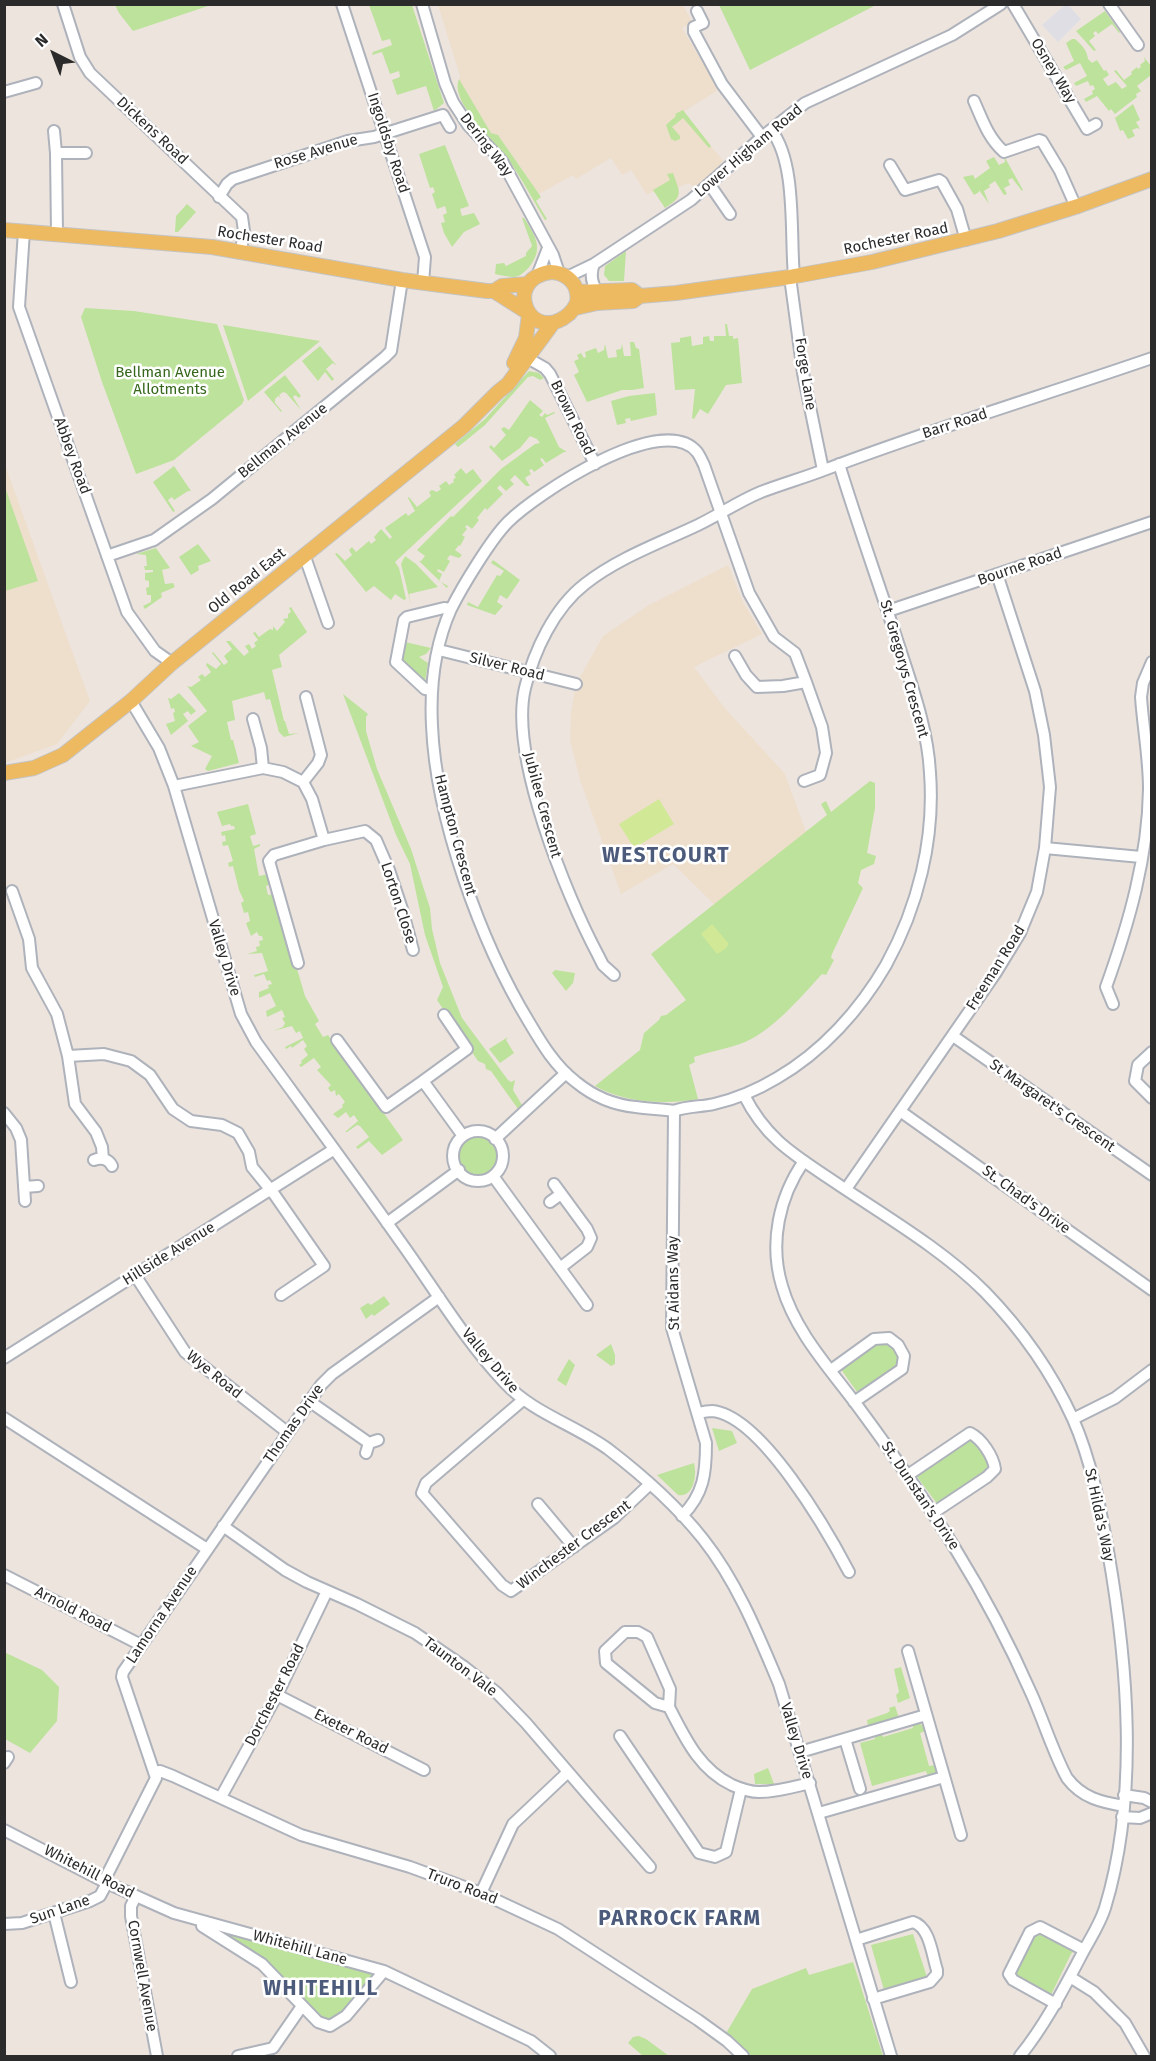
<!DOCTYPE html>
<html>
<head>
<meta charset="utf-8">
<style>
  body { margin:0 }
  #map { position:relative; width:1156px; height:2061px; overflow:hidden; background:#ede4de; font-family:"Fira Sans",sans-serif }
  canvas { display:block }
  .frame { position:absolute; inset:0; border:6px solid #2b2b2b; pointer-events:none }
  .north { position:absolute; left:24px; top:24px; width:60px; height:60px; -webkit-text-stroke:4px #fff; paint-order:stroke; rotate:318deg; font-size:16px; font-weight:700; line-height:24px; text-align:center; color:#2b2b2b }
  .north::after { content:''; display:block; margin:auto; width:21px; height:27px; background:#2b2b2b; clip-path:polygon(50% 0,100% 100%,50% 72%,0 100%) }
</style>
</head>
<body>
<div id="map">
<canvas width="1156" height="2061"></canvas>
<div class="frame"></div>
<div class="north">N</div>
</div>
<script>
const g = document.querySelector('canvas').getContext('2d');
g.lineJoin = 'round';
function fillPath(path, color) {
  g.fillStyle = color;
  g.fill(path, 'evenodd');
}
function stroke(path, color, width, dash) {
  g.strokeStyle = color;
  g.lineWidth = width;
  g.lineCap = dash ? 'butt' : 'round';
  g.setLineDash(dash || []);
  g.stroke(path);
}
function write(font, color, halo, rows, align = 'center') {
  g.font = font + ' "Fira Sans",sans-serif';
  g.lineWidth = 5;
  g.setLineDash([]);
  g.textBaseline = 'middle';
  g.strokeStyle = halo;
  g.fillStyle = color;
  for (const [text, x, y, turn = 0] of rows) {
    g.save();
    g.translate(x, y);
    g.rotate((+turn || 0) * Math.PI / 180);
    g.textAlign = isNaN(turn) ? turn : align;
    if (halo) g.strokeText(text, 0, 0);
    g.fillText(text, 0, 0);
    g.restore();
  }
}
fillPath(new Path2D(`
  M1065 5H1068L1081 19 1058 42 1042 25Z`), '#dfdee5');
fillPath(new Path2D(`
  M438 5H683L692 22 682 28 711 77 717 91 683 112 725 163 697 186H693L689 183 679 187 678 199 665 208 654 191 647 195 631 170 622 175 611 158 576 179 573 175 539 194 503 142 497 135 491 133 459 80 460 76Z
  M4 462 90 701 57 744 5 763Z
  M728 565 743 602 762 634 694 667 724 707 785 774 806 832 715 905 673 864 621 894 580 780 570 740 571 712 576 684 603 636 649 605Z`), '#eedfcd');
fillPath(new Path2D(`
  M115 5H211L133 31 119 13Z
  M369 5H412L444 103 434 111 426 86 397 95 392 80 400 77 399 71 390 74 382 52 372 55 373 52 392 45 390 39 382 41Z
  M719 5H876L750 70Z
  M1105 11 1120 32 1119 33 1112 24 1098 34 1096 31 1093 33 1095 36 1089 41 1096 50 1094 51 1076 31Z
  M1072 39H1075C1083 46 1087 51 1088 59L1092 63 1097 60 1104 71 1106 70 1109 75 1103 79 1108 86 1116 82 1122 89 1127 86 1114 71 1116 70 1124 80 1132 74 1131 72 1137 67 1138 69 1141 67 1140 65 1145 61 1144 57 1151 66V75L1137 86 1141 91 1136 94 1137 97 1115 114 1111 109 1109 111 1097 96 1086 102 1084 99 1093 94 1092 91 1095 89 1093 85 1090 86 1088 81 1076 86 1074 83 1087 76 1080 63 1066 70 1063 67 1074 61 1066 43Z
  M459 79 491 133 498 135 539 194 541 197 536 201 547 219 545 220C533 200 522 179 508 159 496 141 449 103 459 79Z
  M1133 104 1140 120 1136 122 1140 129 1137 128 1132 130 1135 136 1128 139 1123 130 1120 131 1115 118Z
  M683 110 711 146 709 148 683 118 672 127 680 136V139L675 141 671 139 666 125 676 116 675 114Z
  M445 145 469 206 460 209 462 216 474 213 480 224 464 232 452 247 444 233 441 223 445 222 443 215 447 213 445 206 437 209 432 194 435 192 433 187 430 188 419 154Z
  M1004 156 1023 190 1022 191 1012 178 1008 180 1010 185 1004 188 1007 194 1004 195 995 181 989 185 990 187 984 191 989 204 979 190V192L974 195 963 177 973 175 975 179 990 168 986 161 994 157 999 165 1005 162Z
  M673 173C680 193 684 196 665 208L653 190 670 180 667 174Z
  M187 204 196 212 178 232H175L176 216Z
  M522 218H524C529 226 538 238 537 249 537 259 525 276 514 277 510 277 500 275 495 274L496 264 504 263 506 266 526 256V253L532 246Z
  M626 251 624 281H609L604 275 605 266Z
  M85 308 134 311 217 324 244 400 242 404 174 460 136 474 102 382 81 317Z
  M725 324H727L729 336H733V339L738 338 742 383 726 385 708 414 700 409 694 419 692 418 695 389 675 390 671 343 680 342V338L691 336 692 346 703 344V337L709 336 710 341H714V336H726Z
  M223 325 320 341 248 401Z
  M630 342H634L636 348 639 349 644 388 632 390H622L587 402 574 375 579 372 574 361 579 359 577 355 581 353 584 358 586 357 585 352 596 348 598 353 604 350 605 344 608 358 617 357 616 350 621 349 622 344 624 356H631Z
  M320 346 337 366 333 363 326 369 334 379 332 381 325 372 318 381 302 361Z
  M529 371 539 373 544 378 540 380 533 376 528 377 485 425 458 447 455 444 485 419Z
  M285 375 301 396 299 398 295 395 293 397 301 410 286 393 283 392 279 395 281 398 278 396 275 399V403L282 411 281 412 264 392Z
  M655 393 657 415 631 421 630 418 625 419 626 423 617 425 611 401 629 396Z
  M530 400 543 411 539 415 542 417 545 413 547 415 554 412 555 413 545 418 559 447 567 452H564L546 463 542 458 540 459 544 465 534 472 532 469 529 470 531 474 525 478 530 486H526L515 475 510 480 514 484 506 491 500 485 497 488 503 494 487 510 485 508 477 518 479 520 472 529 467 525 465 527 467 529 462 535 465 537 460 546 459 545 455 550 462 555 459 558 450 555 447 559 450 561 444 572 438 569 437 571 442 574 439 581 448 586 447 588 419 561H421L425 556 417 550 451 516 453 517 501 469 535 444 540 443 537 439 530 436 520 448 502 461 489 447 491 445 494 448 506 435 501 429 504 427 509 430Z
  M174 466 191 491H188L174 500 172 497 168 500 175 511 173 512 153 482Z
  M461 468 466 474 473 469 482 481 395 562 399 568 406 599 404 600 395 594 391 600 374 586 366 592 335 554 337 553 345 561 352 555 349 550 352 547 356 552 369 541 371 544 376 540 374 537 381 529 390 539 392 537 385 528 406 513 408 516 415 511 408 498 409 497 417 507 431 496 429 492 432 490 437 492 441 489 439 486 446 481 449 485 454 482 453 480 456 477 454 475Z
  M5 487 38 581 5 591H4Z
  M198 544 211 561 198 566 199 570 191 575 179 557Z
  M156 548 170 568 162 570 165 584 173 583 175 587 161 593 162 597 145 609 143 606 151 602V595H147L146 588 149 587V581L145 580V573L153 572V570H145L144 566H147L146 555 136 554Z
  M405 556 416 564 438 587 409 594 411 605 401 564Z
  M493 560 520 580 507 599 500 595 497 602 503 606 495 615 467 605 468 602 478 607 497 575 500 576 504 571 491 563Z
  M291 607 307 632 279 655 282 667 272 670 284 721H285L289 734 299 733 284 737 279 732 270 699 266 700 264 692 232 701 235 720 227 722 231 740H233L239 763 208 771 205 769 212 756 191 746 199 742 188 726 207 711 187 686 191 687 201 680 198 677 202 674 205 677 211 672 206 665 207 663 216 669 221 664 212 653 213 652 224 665 228 662 224 656 232 649 226 641H230L244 656 249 652 245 646 249 644 252 649 256 646 254 643 258 640 253 633 255 632 259 637 270 629 273 630V626L277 631 285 622 283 619 288 618V614L291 612 289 608Z
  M405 642 431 648 426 654 419 657 428 663 425 682 399 662Z
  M179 693 196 711 191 715 188 711 183 714 188 721 171 735 166 724 175 721 173 713 175 712 174 708 171 709 168 698 171 699Z
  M343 694 368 714 366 717V731L377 769 411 849 430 908 432 929 440 963 462 1018 508 1080 511 1082 515 1080 513 1090 522 1105 518 1109 491 1071 486 1069 485 1064 478 1061 437 1000 443 987 425 935 410 864 396 835Z
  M870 781 875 783V808L867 853 876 856 874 864 861 870 858 883 863 888 832 954 831 958 834 960 826 975 822 974C801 997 770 1034 740 1044 725 1049 709 1052 694 1057L695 1062 689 1065 698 1099C667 1105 624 1103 595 1086L640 1050 644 1033 659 1020 661 1016 666 1015 686 1000 651 954 827 815 821 804 826 801 831 812Z
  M248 804 256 834 250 836 253 846 260 844V846L254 849 259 876 269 874 271 884 266 886 268 895 275 894 305 996 319 1021 315 1024 323 1037 328 1035 403 1140 382 1155 369 1141 358 1149 356 1147 369 1137 360 1126 357 1125 347 1132H345L358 1121 354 1115 350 1118 346 1112 338 1118 333 1114 343 1107 342 1105 345 1102 339 1094 336 1096 335 1090 331 1092 328 1088 331 1085 317 1070 321 1067 314 1058 301 1067 299 1065 302 1063 301 1061 308 1055 304 1049 307 1046 303 1040 292 1048 291 1046 286 1049 285 1047 303 1038 300 1031 296 1033 292 1026 273 1031 283 1027 285 1023 282 1018 285 1017 282 1010 267 1017 266 1011 276 1006 270 993 259 998V992L269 988 268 985 272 984 270 980 267 981 264 974 255 977 254 975 268 971 262 953 247 954 257 951 256 947 260 946 259 941 263 940 262 936H259L257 932 251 936 246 923 250 921 248 912 244 913 241 903 244 901 239 890 233 866 229 867 228 863 233 861 228 845 223 846 222 842 226 841 225 835 222 836 221 832 235 829 234 826H231L230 824 222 826 217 812Z
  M555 970 575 973 573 983 566 991 552 973Z
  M508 1037 506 1040 514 1053 500 1063 489 1049Z
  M459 1156a19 19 0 1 1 38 0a19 19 0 1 1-38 0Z
  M384 1296 390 1304 374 1316 372 1314 366 1319 360 1308 368 1303 371 1305Z
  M880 1341 889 1342 900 1357 899 1367 860 1396 840 1368Z
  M611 1344 615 1355V1364L611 1366 596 1355Z
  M569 1359 575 1365 566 1386 557 1380Z
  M712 1428 732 1431 737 1443 719 1451Z
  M970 1437 992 1463V1470L938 1505 915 1474Z
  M694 1463C697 1475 694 1498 678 1495L657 1475Z
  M4 1652 42 1670 59 1687 57 1721 30 1753 5 1739Z
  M901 1667 910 1698 898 1703 896 1695 899 1692 894 1669Z
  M895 1706 899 1718 868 1726 867 1720 887 1713 890 1711 889 1708Z
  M912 1722H919L926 1731 920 1733 929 1766 936 1765 938 1774 929 1779 926 1771 872 1786 860 1743 875 1739 874 1733 881 1731 883 1737 913 1728Z
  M768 1768 774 1784H755L754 1774Z
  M1044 1932 1077 1948 1071 1954 1049 1999 1014 1975 1031 1936Z
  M225 1933 374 1974V1978L369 1980 349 2002 345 2011 333 2018 326 2019 311 2010 224 1935Z
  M913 1934 927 1977 884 1990 871 1945Z
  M853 1962 883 2056H750L725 2035 752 1989 806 1968 809 1975Z
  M639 2036 646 2039 669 2056H643L628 2043 633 2037Z`), '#bde29b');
fillPath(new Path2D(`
  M659 799 674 824 634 848 619 824Z
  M712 924 729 944 725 949 717 954 701 934Z`), '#d1e997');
const minor = new Path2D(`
  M63 4 80 57 90 73 242 217 244 231 241 251
  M342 4 425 257 423 283
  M422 4 445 83 453 102 468 125 502 161 553 255 559 273
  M1013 4 1087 129 1096 124
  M1109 4 1138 45
  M697 11 703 23 694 27V32L722 84 762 137
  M4 92 36 83
  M974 101C982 119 988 138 1004 152L1039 140 1042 141 1060 171 1076 207
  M771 130C797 162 790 235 794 276
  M54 131 56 153 57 233
  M56 153H86
  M890 165 905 190 939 180 942 182 957 209 966 240
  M710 185 730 214
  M219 197 227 184 233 179 348 141 374 137 443 115 450 127
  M24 231 19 307 127 612 155 651 172 663
  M594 264C590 274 591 283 598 292
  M537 276 548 248
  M567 277 594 264 691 200 762 137 805 103 952 35 1001 4
  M790 277 803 373 823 470
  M522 355 545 368 550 374 595 464
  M107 556 154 540 212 499 385 357 391 351 402 280
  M305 557 328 623
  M888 611 1152 522
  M439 650 576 684
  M735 656 746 675 757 687 783 686 806 682
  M432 690 425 689 396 662 404 620 407 617 444 608 451 609
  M306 697 321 755 318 763 303 782 312 799 324 840 365 831 376 840 389 870 402 909 413 950
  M131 701 159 748 174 786 241 1014 256 1042C304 1108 353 1174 400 1241 434 1288 465 1341 505 1383 533 1413 575 1425 608 1449 642 1475 676 1505 703 1539 737 1582 758 1634 779 1684L891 2056
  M253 719 261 748 263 768
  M174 786 263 768 283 772 303 782
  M1045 848 1141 857
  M12 891 29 939 32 968 57 1014 68 1056 75 1104 96 1132 102 1147 103 1159
  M298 963 269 861 274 855 324 840
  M614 975 603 965 598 955C566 895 509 755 525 688 534 651 554 608 585 584 618 558 660 543 698 525 719 515 739 501 761 492 782 484 803 478 824 470 931 429 1042 396 1152 358
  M1113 1004 1106 987C1129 923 1148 857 1149 789 1149 758 1143 727 1141 697L1143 683 1152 662
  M444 1015 467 1049 423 1081 463 1136
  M953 1036 1152 1175
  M337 1040 386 1107 423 1081
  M1152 1052 1138 1065 1135 1081 1152 1098
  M68 1056 104 1054 131 1061 150 1075 173 1109 191 1121 222 1125 238 1133 249 1152 252 1167 274 1194 324 1266 281 1295
  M744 1095C768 1143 800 1158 842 1187 890 1219 944 1251 985 1292 1020 1328 1052 1373 1073 1419 1091 1460 1100 1506 1108 1551 1128 1665 1139 1796 1105 1908 1100 1924 1090 1939 1082 1954 1063 1990 1045 2025 1020 2056
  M674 1111C662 1109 649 1109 636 1107 614 1105 593 1096 576 1082 555 1066 542 1044 529 1022 481 943 436 819 432 726 430 687 435 645 451 609 462 587 491 539 508 522 536 494 663 410 697 452 700 456 702 461 704 465L749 593 774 637 795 653 806 682 822 727 826 753 820 775 804 781
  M674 1111C687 1106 701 1107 714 1104 736 1099 757 1090 777 1078 822 1052 860 1010 886 965 918 907 935 839 930 773 928 731 913 689 900 649 880 587 858 526 839 464
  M674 1111 672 1328 706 1443C706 1473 704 1494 682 1516
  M900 1111 1152 1290
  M4 1113 16 1128 21 1140 25 1201
  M453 1156a25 25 0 1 1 50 0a25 25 0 1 1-50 0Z
  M495 1139 566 1073
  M94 1160C101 1157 109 1159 112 1166
  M804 1161C779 1197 769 1243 782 1286 795 1332 831 1370 859 1408 893 1454 926 1501 956 1550 985 1597 1010 1645 1032 1695 1044 1722 1053 1752 1067 1778 1082 1798 1101 1802 1124 1806
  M493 1176 587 1305
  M554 1184 587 1229 591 1238 587 1247 560 1268
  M24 1187 38 1186
  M846 1189 995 974 1020 933 1037 892 1045 848 1050 787 1044 735 1035 691 997 574
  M550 1202 561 1194
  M387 1223 459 1170
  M135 1275 185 1352 287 1432
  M4 1358 333 1150
  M831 1370 874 1339 889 1338 898 1345 904 1356 902 1369 854 1402
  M523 1400 426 1483 422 1493 502 1585 511 1591 614 1518 650 1484
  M309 1401 369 1443
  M699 1413C703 1412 708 1411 712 1411 761 1415 828 1532 849 1572
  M4 1418 207 1549
  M1073 1419 1115 1398 1152 1370
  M366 1453 369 1443 378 1440
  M908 1475 970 1433C982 1439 993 1456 995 1469L987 1477 933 1513
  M538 1504 574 1547
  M223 1526 285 1570 307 1582 357 1604 415 1633 463 1666 497 1693 526 1723 650 1867
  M4 1575 141 1645
  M908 1651 961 1835
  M277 1695 424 1770
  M669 1707 670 1689 647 1637 638 1632H625L605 1651 606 1663 655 1703 669 1707C685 1738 699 1769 732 1785 741 1789 750 1792 759 1792 777 1792 793 1787 810 1783
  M620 1736 699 1853 715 1857 726 1852 741 1789
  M845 1739 860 1789
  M800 1752 926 1715
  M4 1763 8 1757
  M155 1772 160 1771 173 1776 301 1835 410 1867 481 1893 558 1929 698 2020 727 2041 743 2056
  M1124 1795 1144 1798 1152 1802
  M221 1797 277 1695 327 1591
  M819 1813 944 1777
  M1122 1817 1140 1818 1152 1813
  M4 1830 107 1883 174 1913 384 1971 531 2041 550 2056
  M104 1881 156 1778 122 1677 123 1672 321 1385 332 1374 439 1297
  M481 1893 513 1824 568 1772
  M136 1896 131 1906V1916L157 2056
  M54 1913 71 1982
  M4 1924 22 1923 90 1901 100 1896 107 1883
  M202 1926 262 1964 318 2022 330 2026 346 2016 384 1971
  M856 1940 913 1922C930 1927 932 1955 937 1970V1974L930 1982 873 1999
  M1070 1977 1094 1992 1125 2023 1144 2056
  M1056 2004 1013 1980 1009 1974 1030 1932 1040 1927 1084 1950
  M238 2056 273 2048 302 2006`);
const major = new Path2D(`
  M4 230 212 247 402 280 487 291H494L502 286 528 284
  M550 272C563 272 575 280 577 293 579 302 575 308 569 314 530 347 501 280 550 272Z
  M494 291 527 312
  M577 292 632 290 640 296
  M575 308 597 303 633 301 640 296 676 293 790 277 872 262 998 231 1078 206 1152 179
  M514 363 526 338 529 314
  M4 773 34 768 63 755 131 701 172 663 464 426 498 392 508 384 553 323`);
stroke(minor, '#aeb2bb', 14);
stroke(major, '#c4c4c4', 16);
stroke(minor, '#fff', 10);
stroke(major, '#eeba61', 14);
write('15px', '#2b2b2b', '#fff', [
  ["Osney Way",1053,71,59],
  ["Dickens Road",152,131,43],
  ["Ingoldsby Road",388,143,72],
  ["Dering Way",486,145,52],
  ["Lower Higham Road",749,151,-40],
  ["Rose Avenue",316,152,-17],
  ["Rochester Road",896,239,-12],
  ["Rochester Road",270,240,9],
  ["Forge Lane",805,374,81],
  ["Brown Road",572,418,64],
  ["Barr Road",955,424,-18],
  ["Bellman Avenue",283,441,-39],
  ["Abbey Road",72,456,70],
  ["Bourne Road",1020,567,-19],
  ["Old Road East",247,581,-39],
  ["Silver Road",507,667,14],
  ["St. Gregorys Crescent",904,669,74],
  ["Jubilee Crescent",542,805,75],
  ["Hampton Crescent",455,835,75],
  ["Lorton Close",398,903,72],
  ["Valley Drive",224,958,73],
  ["Freeman Road",996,968,-58],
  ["St Margaret's Crescent",1052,1106,35],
  ["St. Chad's Drive",1026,1200,36],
  ["Hillside Avenue",169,1254,-32],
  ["St Aidans Way",674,1283,-91],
  ["Valley Drive",490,1361,50],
  ["Wye Road",214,1375,39],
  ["Thomas Drive",294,1424,-55],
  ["St. Dunstan's Drive",920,1496,56],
  ["St Hilda's Way",1099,1515,78],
  ["Winchester Crescent",574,1545,-37],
  ["Arnold Road",73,1610,27],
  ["Lamorna Avenue",162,1615,-56],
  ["Taunton Vale",460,1667,37],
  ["Dorchester Road",275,1695,-63],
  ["Exeter Road",351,1732,27],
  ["Valley Drive",796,1741,73],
  ["Whitehill Road",89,1872,27],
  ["Truro Road",462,1887,21],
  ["Sun Lane",60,1910,-19],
  ["Whitehill Lane",300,1948,15],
  ["Cornwell Avenue",142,1976,80]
]);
write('15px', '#36671c', '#fff', [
  ["Bellman Avenue",170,373],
  ["Allotments",170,390]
]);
g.letterSpacing = '1.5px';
write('bold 21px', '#4c5b7b', '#fff', [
  ["WESTCOURT",666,856],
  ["PARROCK FARM",680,1919],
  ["WHITEHILL",321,1989]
]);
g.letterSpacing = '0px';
</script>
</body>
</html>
